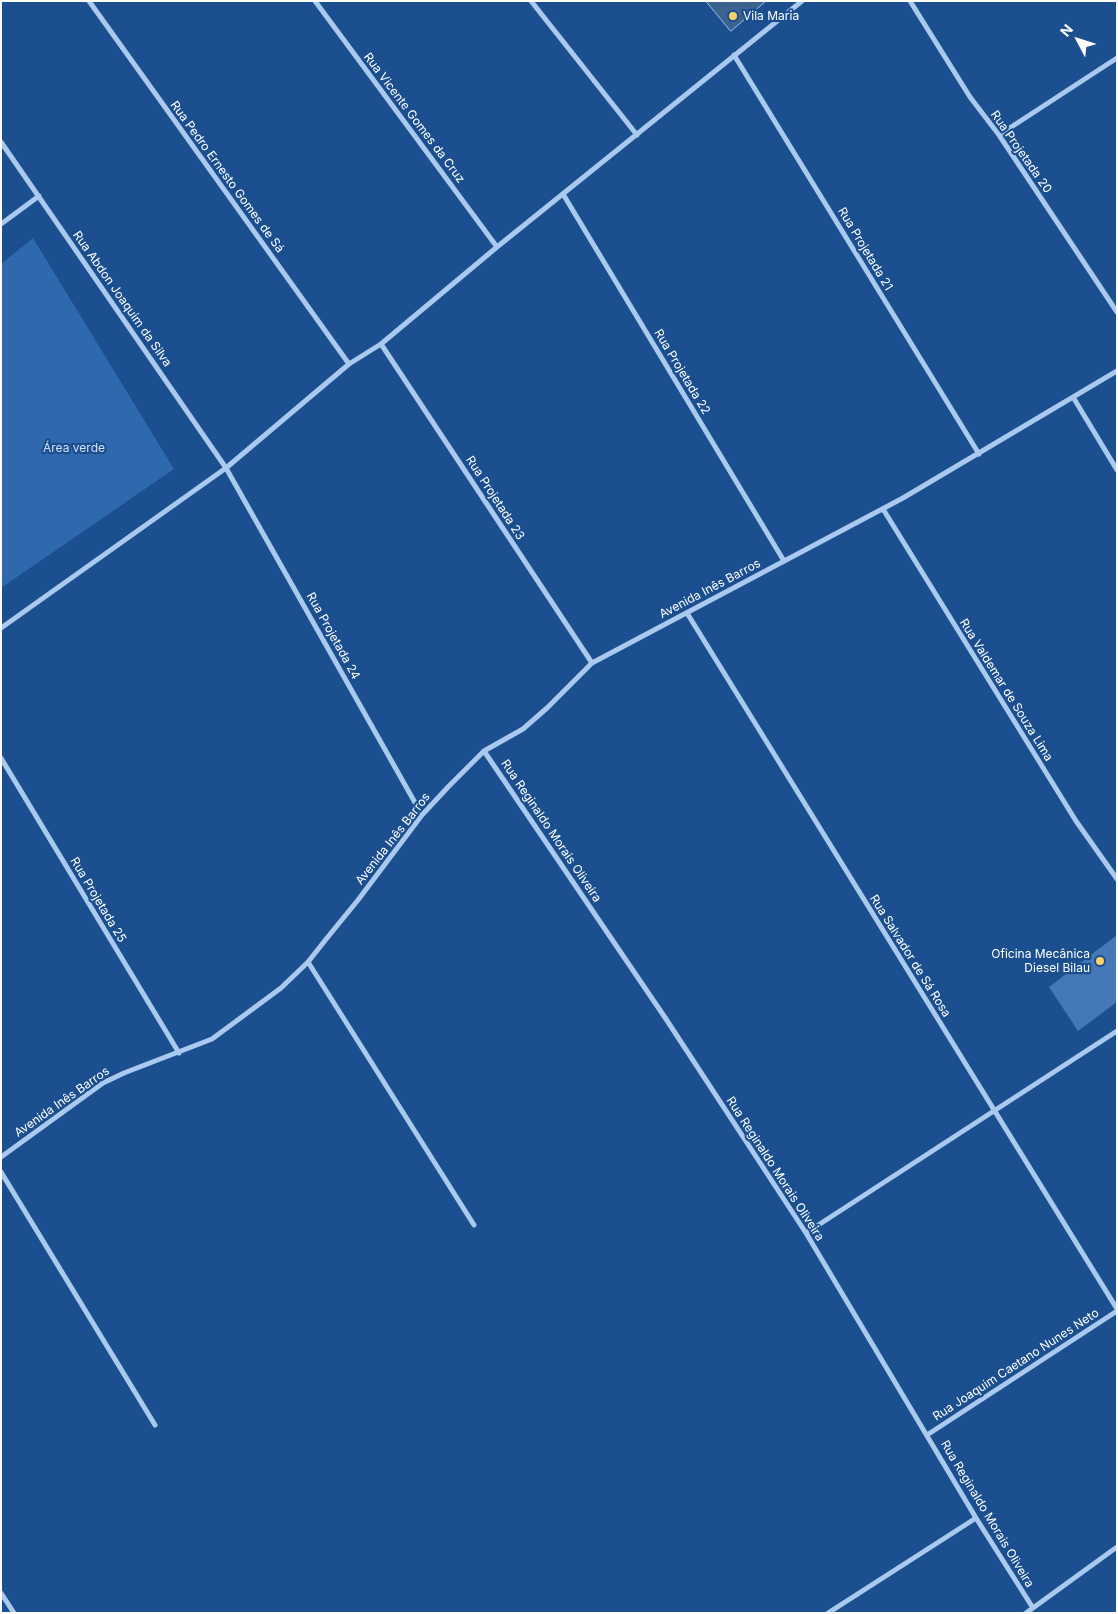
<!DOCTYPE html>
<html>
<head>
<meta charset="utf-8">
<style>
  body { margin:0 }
  #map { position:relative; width:1118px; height:1614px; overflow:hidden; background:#1b4f8f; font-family:Inter,sans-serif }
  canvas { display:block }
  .frame { position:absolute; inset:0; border:2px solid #fff; pointer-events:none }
  .north { position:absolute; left:1053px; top:15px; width:50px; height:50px; -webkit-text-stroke:4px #1b4f8f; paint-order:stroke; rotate:310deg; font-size:14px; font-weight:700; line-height:20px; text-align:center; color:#fff }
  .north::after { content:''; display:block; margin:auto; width:18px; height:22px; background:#fff; clip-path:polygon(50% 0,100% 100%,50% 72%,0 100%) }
</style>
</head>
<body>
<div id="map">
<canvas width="1118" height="1614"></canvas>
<div class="frame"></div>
<div class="north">N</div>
</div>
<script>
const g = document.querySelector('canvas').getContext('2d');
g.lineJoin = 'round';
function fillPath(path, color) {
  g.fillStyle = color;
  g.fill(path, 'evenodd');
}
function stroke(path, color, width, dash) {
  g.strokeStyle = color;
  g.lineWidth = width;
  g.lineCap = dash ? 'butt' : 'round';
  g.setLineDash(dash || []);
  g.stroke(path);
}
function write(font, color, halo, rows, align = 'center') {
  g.font = font + ' Inter,sans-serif';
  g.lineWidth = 4.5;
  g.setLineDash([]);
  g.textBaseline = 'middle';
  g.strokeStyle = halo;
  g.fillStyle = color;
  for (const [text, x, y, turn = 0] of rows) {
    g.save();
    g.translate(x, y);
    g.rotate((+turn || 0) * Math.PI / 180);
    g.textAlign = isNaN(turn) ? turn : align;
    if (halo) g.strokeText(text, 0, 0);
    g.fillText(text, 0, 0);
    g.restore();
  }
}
fillPath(new Path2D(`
  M33 238 174 469 1 588V264Z`), '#2e69ad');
const water = new Path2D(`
  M706 1H766L731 31Z`);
fillPath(water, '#3c6290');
stroke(water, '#9cc4f0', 1);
fillPath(new Path2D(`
  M1117 935V1002L1078 1031 1049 987Z`), '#4478b7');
stroke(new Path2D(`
  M89 1 349 364
  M315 1 497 247
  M531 1 637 135
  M910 1 970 97 999 135 1117 312
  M734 55 979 454
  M999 135 1117 58
  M1 142 226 468 422 815
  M563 194 784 561
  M1 224 39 196
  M381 344 592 663
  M1073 397 1117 470
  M883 509 1076 821 1117 879
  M687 613 1117 1309
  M1 628 226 468 349 364 381 344 497 247 802 1
  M484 751 666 1019 806 1233 976 1518 1033 1608
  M1 758 179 1053
  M308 962 474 1225
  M1 1157 103 1083 124 1073 212 1039 281 988 308 962 327 938 358 900 422 815 449 786 484 751 523 729 547 708 592 663 903 498 1117 371
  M1 1172 155 1425
  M806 1233 1117 1031
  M927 1435 1117 1311
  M1 1593 14 1613
  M828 1613 976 1518
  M1026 1613 1117 1547`), '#a9c9ee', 5);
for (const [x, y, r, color] of [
  [733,16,5,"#ffd166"],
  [1100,961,5,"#ffd166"]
]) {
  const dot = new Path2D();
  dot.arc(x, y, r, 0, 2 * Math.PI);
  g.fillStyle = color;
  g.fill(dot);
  stroke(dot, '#1b4f8f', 2);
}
write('12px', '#fff', '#1b4f8f', [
  ["Vila Maria",743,16],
  ["Oficina Mecânica",1090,954,"right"],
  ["Diesel Bilau",1090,968,"right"]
], 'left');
write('12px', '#fff', '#1b4f8f', [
  ["Rua Vicente Gomes da Cruz",414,118,53],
  ["Rua Projetada 20",1021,152,55],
  ["Rua Pedro Ernesto Gomes de Sá",227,177,54],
  ["Rua Projetada 21",865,249,59],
  ["Rua Abdon Joaquim da Silva",122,299,55],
  ["Rua Projetada 22",682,372,59],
  ["Rua Projetada 23",495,498,57],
  ["Avenida Inês Barros",710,589,-28],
  ["Rua Projetada 24",333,636,61],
  ["Rua Valdemar de Souza Lima",1006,690,58],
  ["Rua Reginaldo Morais Oliveira",551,831,56],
  ["Avenida Inês Barros",393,839,-52],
  ["Rua Projetada 25",98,900,59],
  ["Rua Salvador de Sá Rosa",910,956,58],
  ["Avenida Inês Barros",62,1102,-35],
  ["Rua Reginaldo Morais Oliveira",775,1169,57],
  ["Rua Joaquim Caetano Nunes Neto",1016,1365,-33],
  ["Rua Reginaldo Morais Oliveira",987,1514,59]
]);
write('12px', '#cfe3fa', '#1b4f8f', [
  ["Área verde",74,448]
]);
</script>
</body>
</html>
